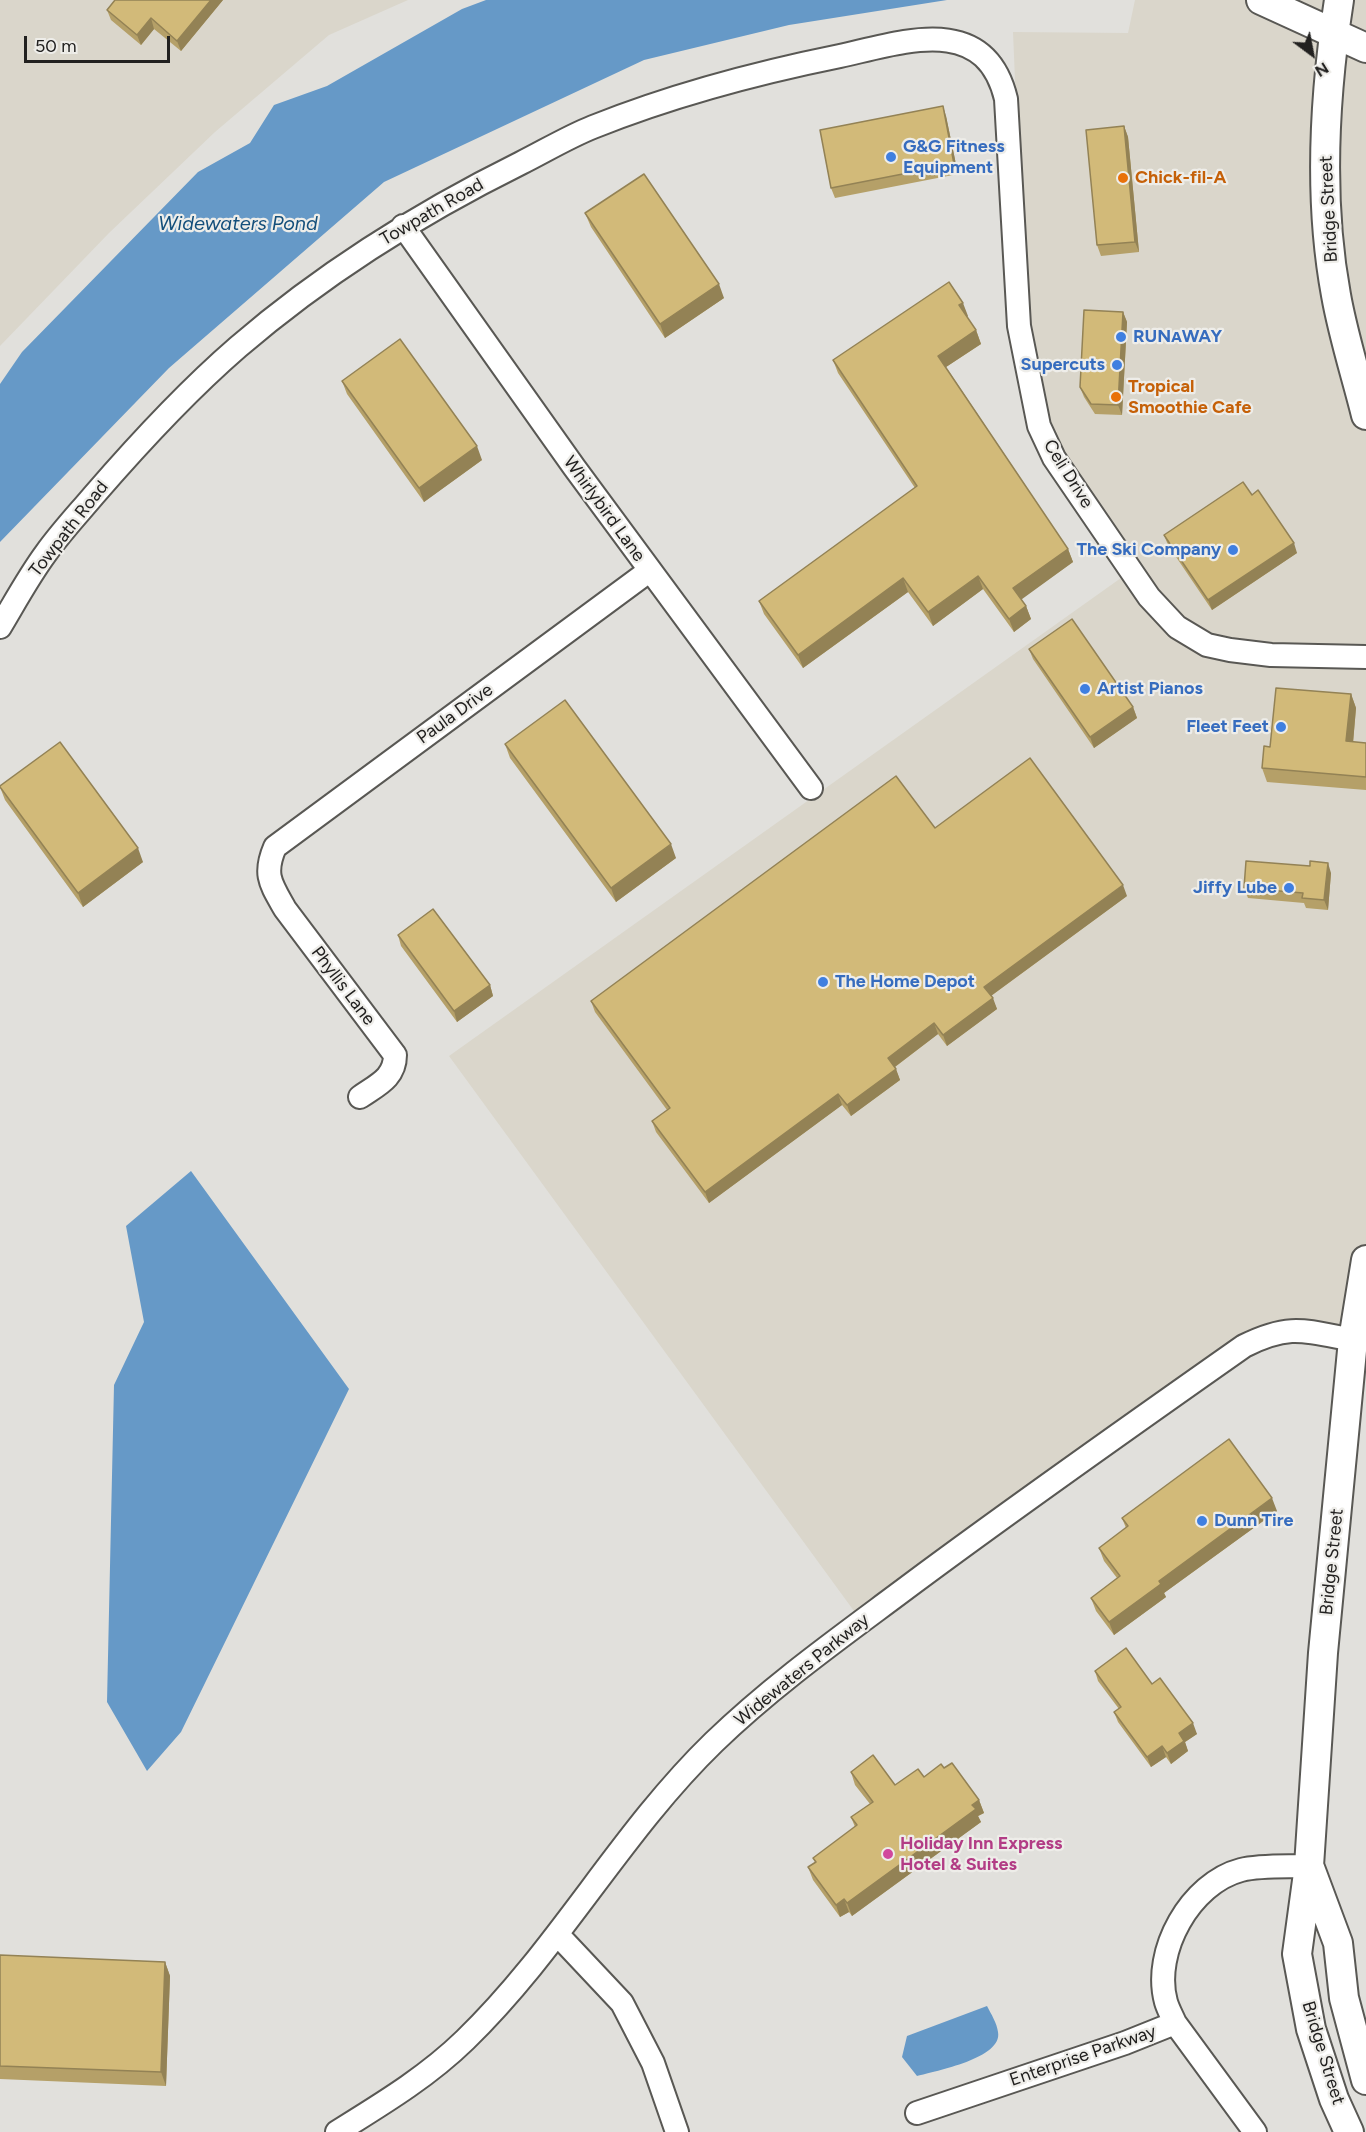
<!DOCTYPE html>
<html>
<head>
<meta charset="utf-8">
<style>
  body { margin:0 }
  #map { position:relative; width:1366px; height:2132px; overflow:hidden; background:#e1e0dc; font-family:Figtree,sans-serif }
  canvas { display:block }
  .north { position:absolute; left:1282px; top:24px; width:60px; height:60px; -webkit-text-stroke:4px #eeede9; paint-order:stroke; rotate:148deg; font-size:16px; font-weight:700; line-height:24px; text-align:center; color:#222120 }
  .north::after { content:''; display:block; margin:auto; width:21px; height:27px; background:#222120; clip-path:polygon(50% 0,100% 100%,50% 72%,0 100%) }
  .scale { position:absolute; left:24px; top:36px; width:146px; height:27px; box-sizing:border-box; border:3px solid #222120; border-top:0; padding-left:8px; font-size:18px; line-height:21px; white-space:nowrap; color:#222120; -webkit-text-stroke:4px #eeede9; paint-order:stroke }
</style>
</head>
<body>
<div id="map">
<canvas width="1366" height="2132"></canvas>
<div class="north">N</div>
<div class="scale">50 m</div>
</div>
<script>
const g = document.querySelector('canvas').getContext('2d');
g.lineJoin = 'round';
function fillPath(path, color) {
  g.fillStyle = color;
  g.fill(path, 'evenodd');
}
function stroke(path, color, width, dash) {
  g.strokeStyle = color;
  g.lineWidth = width;
  g.lineCap = dash ? 'butt' : 'round';
  g.setLineDash(dash || []);
  g.stroke(path);
}
function write(font, color, halo, rows, align = 'center') {
  g.font = font + ' Figtree,sans-serif';
  g.lineWidth = 4.5;
  g.setLineDash([]);
  g.textBaseline = 'middle';
  g.strokeStyle = halo;
  g.fillStyle = color;
  for (const [text, x, y, turn = 0] of rows) {
    g.save();
    g.translate(x, y);
    g.rotate((+turn || 0) * Math.PI / 180);
    g.textAlign = isNaN(turn) ? turn : align;
    if (halo) g.strokeText(text, 0, 0);
    g.fillText(text, 0, 0);
    g.restore();
  }
}
fillPath(new Path2D(`
  M0 0H408L329 35 215 132 109 233 0 346Z
  M1135 0H1366V1344L1263 1336 862 1622 449 1056 1135 568 1066 462 1050 424 1025 319 1013 32 1128 33Z`), '#dad6cb');
fillPath(new Path2D(`
  M486 0H947L789 25 644 60 384 182 169 368 0 542V384L22 352 198 172 250 143 274 105 327 86 462 9Z
  M191 1171 349 1389 181 1732 147 1771 107 1702 114 1385 144 1322 126 1226Z
  M987 2006C991 2014 997 2023 998 2032 1003 2058 936 2071 917 2076L902 2057 907 2036Z`), '#6699c7');
const minor = new Path2D(`
  M403 226 574 467 811 788
  M0 627C15 602 29 576 46 553 61 532 78 514 94 495 139 443 186 392 238 347 324 273 420 213 521 163 545 151 568 137 593 127 673 95 756 73 840 56 903 42 985 12 1006 99L1019 326 1039 426 1054 458 1149 597 1177 627 1207 645 1230 650 1271 655 1366 657
  M360 1097C377 1085 395 1078 395 1055L285 909C271 884 263 875 275 847L649 571
  M558 1935 622 2003 653 2063 677 2132
  M1175 2023 1255 2132
  M917 2113 1125 2043 1175 2023C1172 2016 1168 2009 1166 2002 1152 1951 1191 1883 1241 1870 1262 1865 1288 1867 1309 1866
  M337 2132C382 2104 427 2077 465 2040 559 1949 621 1832 714 1742 775 1683 845 1634 913 1583 1022 1502 1133 1424 1244 1346 1290 1323 1305 1331 1353 1340`);
const major = new Path2D(`
  M1261 0 1366 48
  M1339 0C1324 97 1318 198 1336 295 1343 335 1356 375 1366 415
  M1310 1868 1338 1943 1344 1998 1366 2080
  M1349 2132 1334 2099 1311 2029 1297 1954 1309 1866 1323 1653 1353 1340 1366 1260`);
stroke(minor, '#595854', 26);
stroke(major, '#595854', 32);
stroke(minor, '#fff', 22);
stroke(major, '#fff', 28);
fillPath(new Path2D(`
  M115 0H223L181 51 154 29 141 45 111 20 107 10Z
  M946 116 958 174 835 198 831 188Z
  M1124 126 1128 137 1139 252 1101 256 1097 245Z
  M585 213 724 298 665 338 591 227Z
  M1123 312 1127 322 1122 415 1095 414 1084 397 1080 387Z
  M968 316 967 317 976 330 981 344 946 367 1068 549 1073 562 1021 599 1026 606 1031 619 1014 632 983 589 933 626 908 592 803 668 764 614 759 601 915 488 838 373 833 360Z
  M342 381 482 460 424 502 347 394Z
  M1252 495 1297 553 1212 610 1168 545 1164 535Z
  M1029 649 1133 707 1137 718 1094 748 1033 659Z
  M1351 694 1356 708 1353 742 1366 743V790L1267 782 1262 768 1270 747Z
  M505 744 676 858 616 902 510 758Z
  M0 787 143 862 83 907 5 800Z
  M1310 866 1331 873 1328 910 1306 908 1304 903 1248 898 1244 888Z
  M1127 896 991 996 997 1009 947 1046 938 1034 895 1067 900 1080 851 1116 842 1105 709 1203 656 1132 652 1121 667 1110 595 1012 591 1001Z
  M398 935 490 985 493 996 457 1022 401 946Z
  M1277 1511 1164 1593 1166 1597 1114 1635 1096 1611 1091 1598 1117 1578 1104 1561 1099 1548 1126 1528 1122 1518Z
  M1095 1671 1152 1684 1197 1734 1185 1742 1188 1751 1171 1764 1166 1757 1151 1767 1118 1722 1114 1712 1119 1709 1098 1681Z
  M944 1768 979 1800 984 1813 978 1816 981 1822 852 1916 849 1912 840 1917 813 1880 808 1867 815 1862 813 1858 855 1827 851 1817 870 1804 855 1785 851 1772 895 1785 924 1777Z
  M0 1955 165 1962 170 1976 166 2086 0 2079Z`), '#b5a068');
fillPath(new Path2D(`
  M211 0H223L181 51 177 41Z
  M151 18 154 29 141 45 137 35Z
  M943 106 946 116 958 174 954 164Z
  M1124 126 1128 137 1139 252 1135 242Z
  M719 284 724 298 665 338 660 324Z
  M963 303 968 316 964 319 959 305Z
  M1123 312 1127 322 1122 415 1118 405Z
  M976 330 981 344 943 369 938 356Z
  M477 446 482 460 424 502 419 488Z
  M1294 543 1297 553 1212 610 1208 600Z
  M1068 549 1073 562 1018 602 1013 588Z
  M978 576 983 589 933 626 928 612Z
  M903 578 908 592 803 668 798 655Z
  M1026 606 1031 619 1014 632 1009 619Z
  M1351 694 1356 708 1352 755 1346 741Z
  M1133 707 1137 718 1094 748 1090 737Z
  M671 844 676 858 616 902 611 888Z
  M138 848 143 862 83 907 78 893Z
  M1328 863 1331 873 1328 910 1324 900Z
  M1123 885 1127 896 988 998 984 987Z
  M490 985 493 996 457 1022 454 1011Z
  M993 998 997 1009 947 1046 943 1035Z
  M934 1023 938 1034 892 1069 888 1058Z
  M896 1069 900 1080 851 1116 847 1105Z
  M838 1094 842 1105 709 1203 705 1192Z
  M1272 1498 1277 1511 1164 1593 1166 1597 1114 1635 1109 1622 1159 1581Z
  M1193 1723 1197 1734 1185 1742 1188 1751 1171 1764 1167 1753 1179 1733Z
  M1162 1746 1166 1757 1151 1767 1147 1757Z
  M979 1800 984 1813 978 1816 981 1822 852 1916 847 1903Z
  M844 1899 849 1912 840 1917 836 1905Z
  M165 1962 170 1976 166 2086 161 2072Z`), '#938255');
const building = new Path2D(`
  M115 0H211L177 41 151 18 137 35 107 10Z
  M943 106 954 164 831 188 820 130Z
  M1124 126 1135 242 1097 245 1086 130Z
  M644 174 719 284 660 324 585 213Z
  M949 282 963 303 959 305 976 330 938 356 1068 549 1013 588 1026 606 1009 619 978 576 928 612 903 578 798 655 759 601 917 486 833 360Z
  M1084 310 1123 312 1118 405 1091 404 1080 387Z
  M400 339 477 446 419 488 342 381Z
  M1243 482 1252 495 1258 490 1294 543 1208 600 1164 535Z
  M1072 619 1133 707 1090 737 1029 649Z
  M1276 688 1351 694 1346 741 1366 743V777L1262 768 1264 746 1270 747Z
  M565 700 671 844 611 888 505 744Z
  M60 742 138 848 78 893 0 787V786Z
  M1030 758 1123 885 984 987 993 998 943 1035 934 1023 888 1058 896 1069 847 1105 838 1094 705 1192 652 1121 670 1108 591 1001 896 776 935 828Z
  M1246 861 1310 866V861L1328 863 1324 900 1302 898 1303 893 1244 888Z
  M433 909 490 985 454 1011 398 935Z
  M1229 1439 1272 1498 1159 1581 1161 1584 1109 1622 1091 1598 1120 1576 1099 1548 1128 1526 1122 1518Z
  M1126 1648 1152 1684 1160 1678 1193 1723 1179 1733 1184 1741 1167 1753 1162 1746 1147 1757 1114 1712 1121 1707 1095 1671Z
  M873 1755 895 1785 918 1769 924 1777 941 1764 944 1768 952 1763 979 1800 972 1805 976 1809 847 1903 844 1899 836 1905 808 1867 816 1862 813 1858 857 1825 851 1817 873 1802 851 1772Z
  M0 1955 165 1962 161 2072 0 2066Z`);
fillPath(building, '#d2ba79');
stroke(building, '#938255', 1.5);
for (const [x, y, r, color] of [
  [891,157,6,"#3f7fe0"],
  [1123,178,6,"#e8710a"],
  [1121,337,6,"#3f7fe0"],
  [1117,365,6,"#3f7fe0"],
  [1116,397,6,"#e8710a"],
  [1233,550,6,"#3f7fe0"],
  [1085,689,6,"#3f7fe0"],
  [1281,727,6,"#3f7fe0"],
  [1289,888,6,"#3f7fe0"],
  [823,982,6,"#3f7fe0"],
  [1202,1521,6,"#3f7fe0"],
  [888,1854,6,"#d1479c"]
]) {
  const dot = new Path2D();
  dot.arc(x, y, r, 0, 2 * Math.PI);
  g.fillStyle = color;
  g.fill(dot);
  stroke(dot, '#eeede9', 2);
}
write('bold 18px', '#366cbe', '#eeede9', [
  ["G&G Fitness",903,147],
  ["Equipment",903,168],
  ["RUNᴀWAY",1133,337],
  ["Supercuts",1105,365,"right"],
  ["The Ski Company",1221,550,"right"],
  ["Artist Pianos",1097,689],
  ["Fleet Feet",1269,727,"right"],
  ["Jiffy Lube",1277,888,"right"],
  ["The Home Depot",835,982],
  ["Dunn Tire",1214,1521]
], 'left');
write('bold 18px', '#c56008', '#eeede9', [
  ["Chick-fil-A",1135,178],
  ["Tropical",1128,387],
  ["Smoothie Cafe",1128,408]
], 'left');
write('18px', '#222120', '#eeede9', [
  ["Bridge Street",1329,209,-93],
  ["Towpath Road",432,212,-30],
  ["Celi Drive",1068,474,58],
  ["Whirlybird Lane",604,509,54],
  ["Towpath Road",69,529,-52],
  ["Paula Drive",455,714,-36],
  ["Phyllis Lane",343,986,53],
  ["Bridge Street",1332,1562,-84],
  ["Widewaters Parkway",802,1670,-39],
  ["Bridge Street",1323,2053,73],
  ["Enterprise Parkway",1083,2056,-19]
]);
write('bold 18px', '#b23c85', '#eeede9', [
  ["Holiday Inn Express",900,1844],
  ["Hotel & Suites",900,1865]
], 'left');
write('italic 20px', '#144f7b', '#eeede9', [
  ["Widewaters Pond",238,224]
]);
</script>
</body>
</html>
